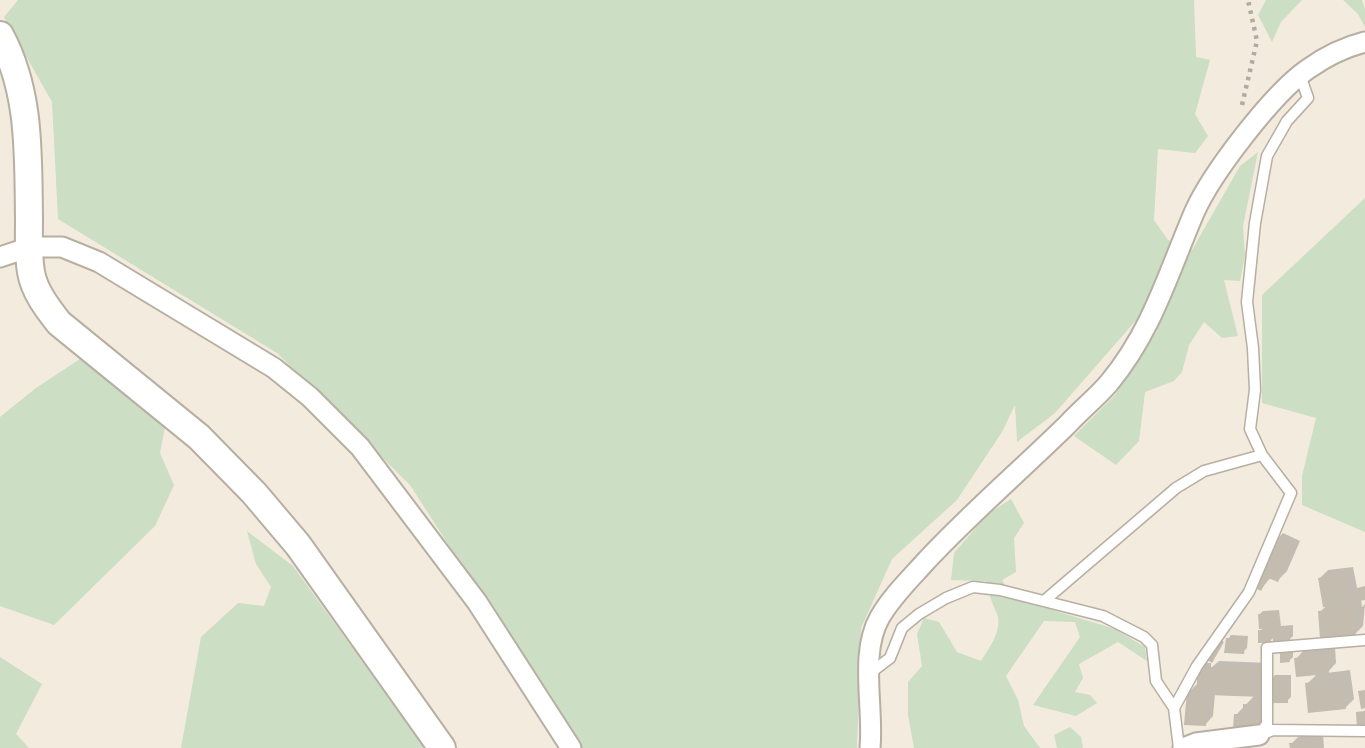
<!DOCTYPE html>
<html>
<head>
<meta charset="utf-8">
<style>
  body { margin:0 }
  canvas { display:block; background:#f3ebde }
</style>
</head>
<body>
<canvas width="1365" height="748"></canvas>
<script>
const g = document.querySelector('canvas').getContext('2d');
g.lineJoin = 'round';
function fillPath(path, color) {
  g.fillStyle = color;
  g.fill(path, 'evenodd');
}
function stroke(path, color, width, dash) {
  g.strokeStyle = color;
  g.lineWidth = width;
  g.lineCap = dash ? 'butt' : 'round';
  g.setLineDash(dash || []);
  g.stroke(path);
}
fillPath(new Path2D(`
  M18 0H1194L1196 57 1210 60 1195 114 1208 136 1195 153 1158 149 1154 220 1168 240 1192 250 1240 166 1258 152 1243 226 1245 256 1240 281 1224 280 1238 336 1222 338 1204 322 1189 345 1182 372 1174 381 1145 392 1139 441 1116 465 1074 436 1115 395 1157 331 1145 310 1055 413 1017 442 1015 405 1002 432 957 500 892 559 861 628 857 748H579L410 485 277 353 58 219 52 102 4 17Z
  M1266 0H1302L1281 22 1272 42 1258 15Z
  M1343 0H1362L1365 9V27L1358 14Z
  M1365 198V532L1302 505V476L1316 418 1262 403V295Z
  M83 357 166 422 160 453 174 485 155 526 54 625 0 606V417L36 388Z
  M1011 499 1024 523 1014 538 1016 572 1002 580 1013 598 1115 629 1145 647 1147 661 1118 642 1079 664 1083 678 1075 692 1090 695 1097 703 1076 716 1033 705 1080 637 1075 622 1044 621 1006 676 1018 700 1024 726 1040 748H914L908 715V682L922 666 917 634 924 618 939 622 957 652 981 661C989 648 1003 630 997 614 992 602 988 593 986 581L951 580 954 553 988 514Z
  M247 531 293 566 425 748H181L201 637 238 603 264 606 271 587 256 564Z
  M0 657 42 684 16 734 29 748H0Z
  M1070 727 1081 737 1083 748H1057L1054 735Z`), '#ccdec4');
fillPath(new Path2D(`
  M1283 533 1300 541 1287 571 1278 580 1271 577 1261 589 1275 541Z
  M1353 567 1357 588 1365 586V599H1361L1362 607 1365 604 1363 626 1355 634 1320 612 1325 607 1320 578 1328 570Z
  M1279 610 1281 626 1293 625V636L1289 640 1274 637 1270 641 1260 631 1264 627 1259 615 1263 611Z
  M1231 635 1248 636 1247 648 1243 652 1228 639Z
  M1335 647 1336 663 1327 673 1350 670 1354 699 1345 708 1307 684 1318 673 1296 659 1304 650Z
  M1285 650H1293V657L1289 661 1282 654Z
  M1219 661 1270 663V681L1275 675H1291V697L1287 701 1270 702 1269 719 1236 715 1255 695 1215 694 1213 716 1205 725 1189 692 1197 684 1203 663H1211V668ZM1272 685V697L1260 696Z
  M1323 734 1324 748H1291V744L1300 735Z`), '#0003');
fillPath(new Path2D(`
  M1273 540 1293 550 1278 582 1268 578 1261 591 1251 586Z
  M1345 574 1350 603 1323 607 1318 578Z
  M1365 588V600L1354 602 1352 591Z
  M1353 608 1356 636 1320 639 1318 611Z
  M1276 613 1277 629 1289 628 1290 641 1273 643 1272 628 1259 629 1258 614Z
  M1258 630H1271V643H1258Z
  M1215 637 1224 642 1212 663 1203 657Z
  M1226 638 1245 639 1244 654 1224 653Z
  M1280 653H1289L1290 662 1280 663Z
  M1327 655 1329 674 1296 677 1294 658Z
  M1197 666 1263 671 1262 697 1209 695 1208 693 1206 726 1184 725 1187 691 1208 693V690H1197Z
  M1270 678H1288V703H1270Z
  M1342 678 1346 709 1308 713 1305 683Z
  M1365 690V708L1361 709 1358 691Z
  M1243 704 1263 705 1262 729H1233L1234 714H1243Z
  M1365 711V730L1357 731 1356 712Z
  M1315 742 1316 748H1290L1289 743Z`), '#c3bcaf');
const lane = new Path2D(`
  M1044 601 1176 488 1204 471 1262 455
  M869 674 890 658 902 628 919 614 946 598 973 587 1000 590 1103 616 1144 637 1152 645 1156 681 1174 708 1179 748
  M1174 708 1197 666 1249 592 1291 493 1262 455 1250 429 1255 390 1253 348 1247 302 1255 223 1267 156 1287 121 1308 98 1300 75
  M1259 735 1267 724V648L1365 640
  M1260 735 1273 730 1365 731`);
const street = new Path2D(`
  M0 257 30 247H62L99 262 274 368 310 397 360 447 477 602 571 748
  M870 748C874 708 859 653 880 617 892 596 911 578 927 560 972 512 1021 470 1068 424 1081 410 1097 397 1109 383 1152 331 1168 274 1194 213 1211 174 1273 93 1308 69 1325 57 1345 47 1365 42
  M1183 748 1196 743 1259 735`);
const secondary = new Path2D(`
  M0 35C31 92 28 156 29 219 29 236 28 255 31 272 34 291 48 309 59 323L199 437 254 493 298 545 442 748`);
stroke(lane, '#b7afa2', 13);
stroke(street, '#b7afa2', 23);
stroke(secondary, '#b7afa2', 30);
stroke(new Path2D(`
  M1242 105 1257 41 1248 0`), '#b1aaa0', 4.5, [3.5, 5]);
stroke(lane, '#fff', 10);
stroke(street, '#fff', 19);
stroke(secondary, '#fff', 26);
</script>
</body>
</html>
